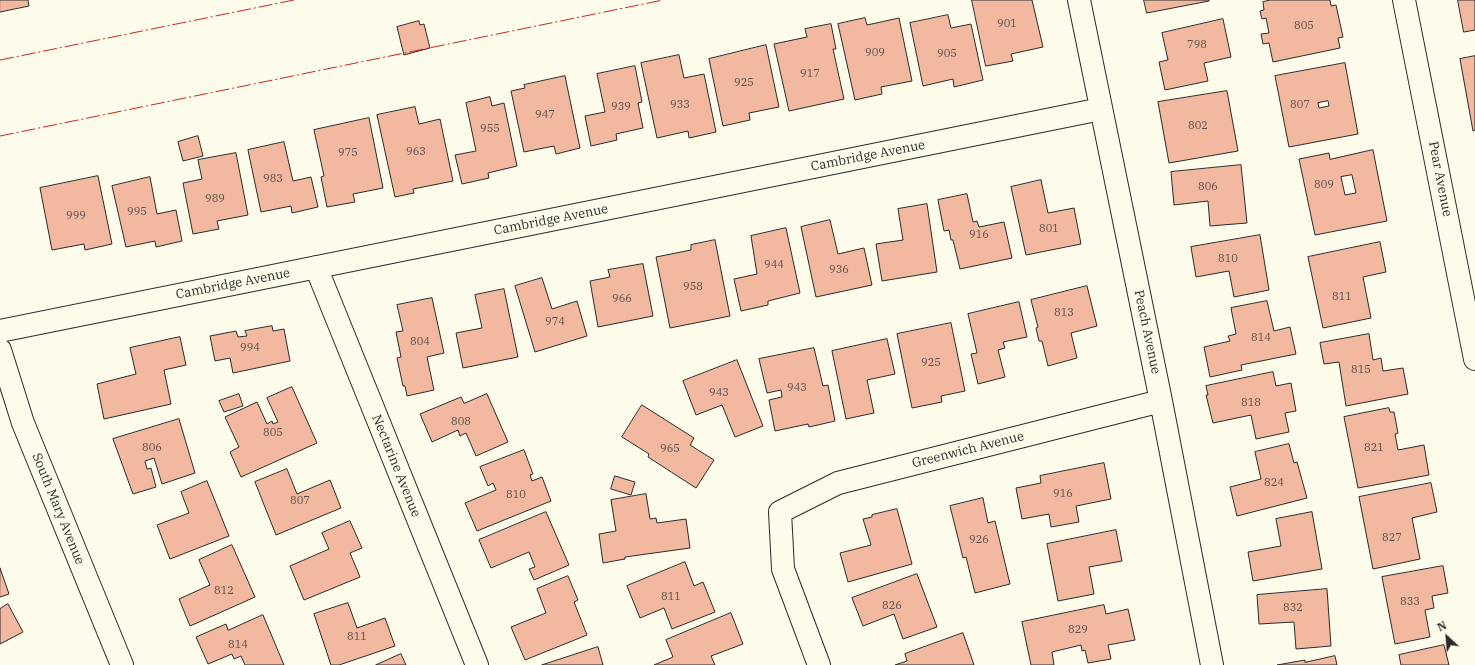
<!DOCTYPE html>
<html>
<head>
<meta charset="utf-8">
<style>
  body { margin:0 }
  #map { position:relative; width:1475px; height:665px; overflow:hidden; background:#fdfbea; font-family:"IBM Plex Serif",serif }
  canvas { display:block }
  .north { position:absolute; left:1427px; top:617px; width:40px; height:40px; -webkit-text-stroke:3px #fdfbea; paint-order:stroke; rotate:334deg; font-size:11px; font-weight:700; line-height:16px; text-align:center; color:#2b2b2b }
  .north::after { content:''; display:block; margin:auto; width:14px; height:18px; background:#2b2b2b; clip-path:polygon(50% 0,100% 100%,50% 72%,0 100%) }
</style>
</head>
<body>
<div id="map">
<canvas width="1475" height="665"></canvas>
<div class="north">N</div>
</div>
<script>
const g = document.querySelector('canvas').getContext('2d');
g.lineJoin = 'round';
function fillPath(path, color) {
  g.fillStyle = color;
  g.fill(path, 'evenodd');
}
function stroke(path, color, width, dash) {
  g.strokeStyle = color;
  g.lineWidth = width;
  g.lineCap = dash ? 'butt' : 'round';
  g.setLineDash(dash || []);
  g.stroke(path);
}
function write(font, color, halo, rows, align = 'center') {
  g.font = font + ' "IBM Plex Serif",serif';
  g.lineWidth = 3;
  g.setLineDash([]);
  g.textBaseline = 'middle';
  g.strokeStyle = halo;
  g.fillStyle = color;
  for (const [text, x, y, turn = 0] of rows) {
    g.save();
    g.translate(x, y);
    g.rotate((+turn || 0) * Math.PI / 180);
    g.textAlign = isNaN(turn) ? turn : align;
    if (halo) g.strokeText(text, 0, 0);
    g.fillText(text, 0, 0);
    g.restore();
  }
}
const building = new Path2D(`
  M0 0H28L29 6 0 12Z
  M972 0H1032L1043 47 1011 54 1013 61 986 66Z
  M1144 0H1209V1L1147 13Z
  M1271 0H1330L1331 6 1336 5 1343 37 1338 38 1340 48 1273 62 1269 43 1263 44 1261 34 1269 33 1266 18 1262 19 1260 11 1264 10 1263 2Z
  M1458 0H1475V30L1464 32Z
  M948 15 951 28 971 24 983 80 954 87 953 79 923 86 910 23Z
  M865 18 867 25 899 18 912 81 881 87 882 94 855 100 838 24Z
  M1223 19 1231 57 1204 63 1208 81 1165 90 1159 62 1168 60 1162 33Z
  M419 21 420 25 424 24 430 48 404 55 397 27Z
  M831 24 836 49H833L844 99 789 111 774 44 807 37 805 29Z
  M766 45 779 107 749 113 750 120 723 126 709 59Z
  M679 55 684 78 704 74 716 132 689 138 688 131 657 138 641 63Z
  M1475 56V130L1473 131 1460 59Z
  M1345 63 1358 134 1289 147 1275 76ZM1328 101 1329 106 1319 108 1318 103Z
  M635 66 642 102 638 103 643 128 616 134 617 140 591 146 585 116 605 112 597 74Z
  M565 76 580 148 556 154 554 146 524 152 511 91 525 88 524 85Z
  M1227 91 1238 151 1169 163 1158 102Z
  M490 97 492 106 504 103 517 166 488 173 489 178 462 184 455 155 476 151 466 103Z
  M415 107 419 124 440 119 453 181 413 189 414 193 395 197 377 115Z
  M369 118 383 188 353 194 355 202 327 207 321 177 324 176 314 130Z
  M198 136 203 156 183 161 178 142Z
  M284 142 293 181 311 177 318 207 292 213 291 206 261 212 248 150Z
  M1373 150 1387 221 1315 235 1299 159 1329 153 1330 159ZM1352 175 1356 193 1345 195 1341 177Z
  M236 153 248 215 217 221 219 229 193 234 183 183 202 179 198 160Z
  M1241 165 1247 223 1210 226 1208 201 1174 205 1171 172Z
  M98 176 112 244 85 250 84 244 52 250 40 188Z
  M150 177 157 214 176 210 182 241 156 247 155 241 126 247 112 186Z
  M1041 180 1048 213 1074 208 1081 244 1026 255 1011 187Z
  M967 194 973 222 977 221 979 227 1004 222 1012 258 960 269 953 240H951L949 230 944 231 938 200Z
  M927 204 937 272 882 281 876 244 903 240 898 209Z
  M830 220 838 254 864 248 872 285 816 297 801 227Z
  M786 228 800 293 768 301V305L741 311 734 279 757 274 751 236Z
  M1260 235 1269 290 1234 297 1229 271 1196 277 1191 247Z
  M715 240 730 316 670 328 656 257 691 250V245Z
  M1380 242 1386 272 1363 277 1371 318 1323 328 1308 257Z
  M643 264 653 316 598 327 590 281 610 277 608 270Z
  M542 278 552 309 577 301 587 336 535 352 515 286Z
  M1087 286 1097 326 1071 333 1077 358 1048 366 1042 341H1039L1036 328 1038 327 1031 300Z
  M504 289 518 357 463 368 456 333 482 328 475 295Z
  M432 298 444 353 427 357 434 390 407 396 405 386H403L397 358 401 357 396 332 403 331 397 305Z
  M1267 301 1274 331 1290 327 1296 354 1241 365 1242 370 1210 377 1204 347 1230 341 1228 336 1236 334 1231 308Z
  M1019 302 1027 337 1003 342 1005 348 998 350 1005 377 978 384 971 354 977 353 968 314Z
  M951 323 965 391 941 396 942 402 912 408 897 334Z
  M272 326 273 331 284 329 290 361 233 373 230 358 215 361 210 336 236 331 238 337 247 336 245 331Z
  M1369 334 1373 360 1381 358 1383 371 1403 368 1408 394 1346 406 1339 362 1324 364 1320 343Z
  M180 337 186 365 164 370 171 404 104 419 97 384 136 374 130 348Z
  M887 339 895 374 867 380 874 413 846 419 832 351Z
  M814 348 823 386 828 385 835 421 809 427 808 424 775 431 769 400 782 397 781 390 767 393 759 359Z
  M737 360 763 426 735 437 722 405 696 415 683 381Z
  M1273 372 1276 386 1291 383 1296 411 1285 413 1289 432 1256 439 1251 415 1213 423 1206 395H1208L1206 386Z
  M292 387 317 443 241 477 230 452 239 447 225 417 257 402 267 424 272 421 273 424 278 422 267 398Z
  M239 394 243 406 224 412 219 401Z
  M487 394 508 442 476 456 466 433 460 436 458 430 432 442 420 414 461 397 464 403Z
  M642 405 694 438 690 445 714 460 696 488 648 457 649 454 622 437Z
  M1389 408 1390 412H1394L1398 433 1395 434 1398 450 1424 445 1429 475 1358 488 1344 417Z
  M179 419 195 473 162 484 154 458 145 461 147 469 151 468 156 487 133 494 113 439Z
  M1289 444 1294 463 1297 462 1307 498 1237 516 1230 487 1261 479 1255 452Z
  M524 450 533 474 530 475 532 481 542 477 551 501 477 531 465 503 496 490 493 483 488 486 480 467Z
  M1104 463 1111 499 1076 506 1079 522 1051 527 1049 514 1022 519 1016 488 1041 483 1040 476Z
  M287 469 297 494 330 480 341 508 276 535 255 482Z
  M615 476 635 482 631 495 611 489Z
  M207 481 229 536 170 559 157 525 189 513 181 492Z
  M1431 483 1437 512 1412 518 1420 559 1373 569 1359 497Z
  M646 494 650 519 656 518 657 523 686 519 690 548 625 557V559L603 563 599 534 616 531 611 500Z
  M983 498 988 523 995 521 1010 584 975 593 966 557 963 558 950 506Z
  M897 509 912 564 848 582 840 553 871 545 863 519 872 517V515Z
  M546 512 569 565 534 580 529 569 535 567 529 552 491 568 479 540Z
  M1312 512 1322 569 1253 581 1248 552 1281 546 1276 519Z
  M350 521 362 548 350 553 360 577 304 600 290 566 329 549 322 533Z
  M1116 530 1122 561 1089 567 1094 594 1058 601 1047 544Z
  M232 545 255 597 190 626 179 599 210 585 199 560Z
  M685 562 694 586 703 582 715 612 672 629 664 608 640 618 627 586Z
  M1443 566 1448 593 1432 596 1434 608 1425 610 1430 637 1395 644 1382 577Z
  M0 568 9 594 0 597Z
  M917 574 937 627 903 639 894 614 863 626 852 598Z
  M568 576 578 600 574 602 587 635 525 660 511 627 546 613 537 589Z
  M1327 589 1331 646 1296 649 1294 622 1259 624 1257 595Z
  M348 603 357 628 385 618 395 646 339 665H331L314 614Z
  M8 604 23 632 0 644V609Z
  M1104 605 1106 614 1128 609 1135 640 1108 645 1111 659 1088 663 1085 650 1082 651 1081 645 1052 652 1054 665H1031L1022 622Z
  M731 613 743 644 711 656 715 665H654L673 657 666 640Z
  M263 615 284 665H245L241 656 234 659 232 654 208 664 196 637 226 624 228 630Z
  M963 633 974 665H895L907 661 905 654Z
  M1444 645 1449 665H1401L1399 655Z
  M598 647 603 665H542Z
  M401 654 406 665H376Z
  M1335 656 1337 665H1277L1305 660V662Z`);
fillPath(building, '#f2b8a0');
stroke(building, '#2b2b2b', 1);
const minor = new Path2D(`
  M1079 0 1161 401 1212 665
  M1404 0 1475 359
  M316 267 477 665
  M0 331 1101 109
  M819 665 783 569 780 512 838 483 1161 401`);
const secondary = new Path2D(`
  M0 350 23 423 122 665`);
stroke(minor, '#2b2b2b', 24);
stroke(secondary, '#2b2b2b', 24);
stroke(minor, '#fdfbea', 22);
stroke(secondary, '#fdfbea', 22);
stroke(new Path2D(`
  M0 60 294 0
  M0 136 663 0`), '#c62828', 1, [14, 3, 2, 3]);
write('11px', '#5d4e48', null, [
  ["901",1007,24],
  ["805",1304,26],
  ["798",1197,45],
  ["909",875,53],
  ["905",947,54],
  ["917",810,74],
  ["925",744,83],
  ["933",680,105],
  ["807",1300,105],
  ["939",621,107],
  ["947",545,115],
  ["802",1198,126],
  ["955",490,129],
  ["963",416,152],
  ["975",348,153],
  ["983",273,179],
  ["809",1324,185],
  ["806",1208,187],
  ["989",215,199],
  ["995",137,212],
  ["999",76,216],
  ["801",1049,229],
  ["916",979,235],
  ["810",1228,259],
  ["944",774,265],
  ["936",839,270],
  ["958",693,287],
  ["811",1342,297],
  ["966",622,299],
  ["813",1064,313],
  ["974",555,322],
  ["814",1261,338],
  ["804",420,342],
  ["994",250,348],
  ["925",931,363],
  ["815",1361,370],
  ["943",797,388],
  ["943",719,393],
  ["818",1251,403],
  ["808",461,422],
  ["805",273,433],
  ["806",152,448],
  ["821",1374,448],
  ["965",670,449],
  ["824",1274,483],
  ["916",1063,494],
  ["810",516,495],
  ["807",300,501],
  ["827",1392,538],
  ["926",979,540],
  ["812",224,591],
  ["811",671,597],
  ["833",1410,602],
  ["826",892,606],
  ["832",1293,608],
  ["829",1078,630],
  ["811",357,637],
  ["814",238,645]
]);
write('13px', '#2b2b2b', '#fdfbea', [
  ["Cambridge Avenue",868,156,-11],
  ["Pear Avenue",1440,179,79],
  ["Cambridge Avenue",551,220,-11],
  ["Cambridge Avenue",233,284,-11],
  ["Peach Avenue",1147,332,78],
  ["Greenwich Avenue",968,450,-14],
  ["Nectarine Avenue",396,466,68],
  ["South Mary Avenue",58,509,68]
]);
</script>
</body>
</html>
